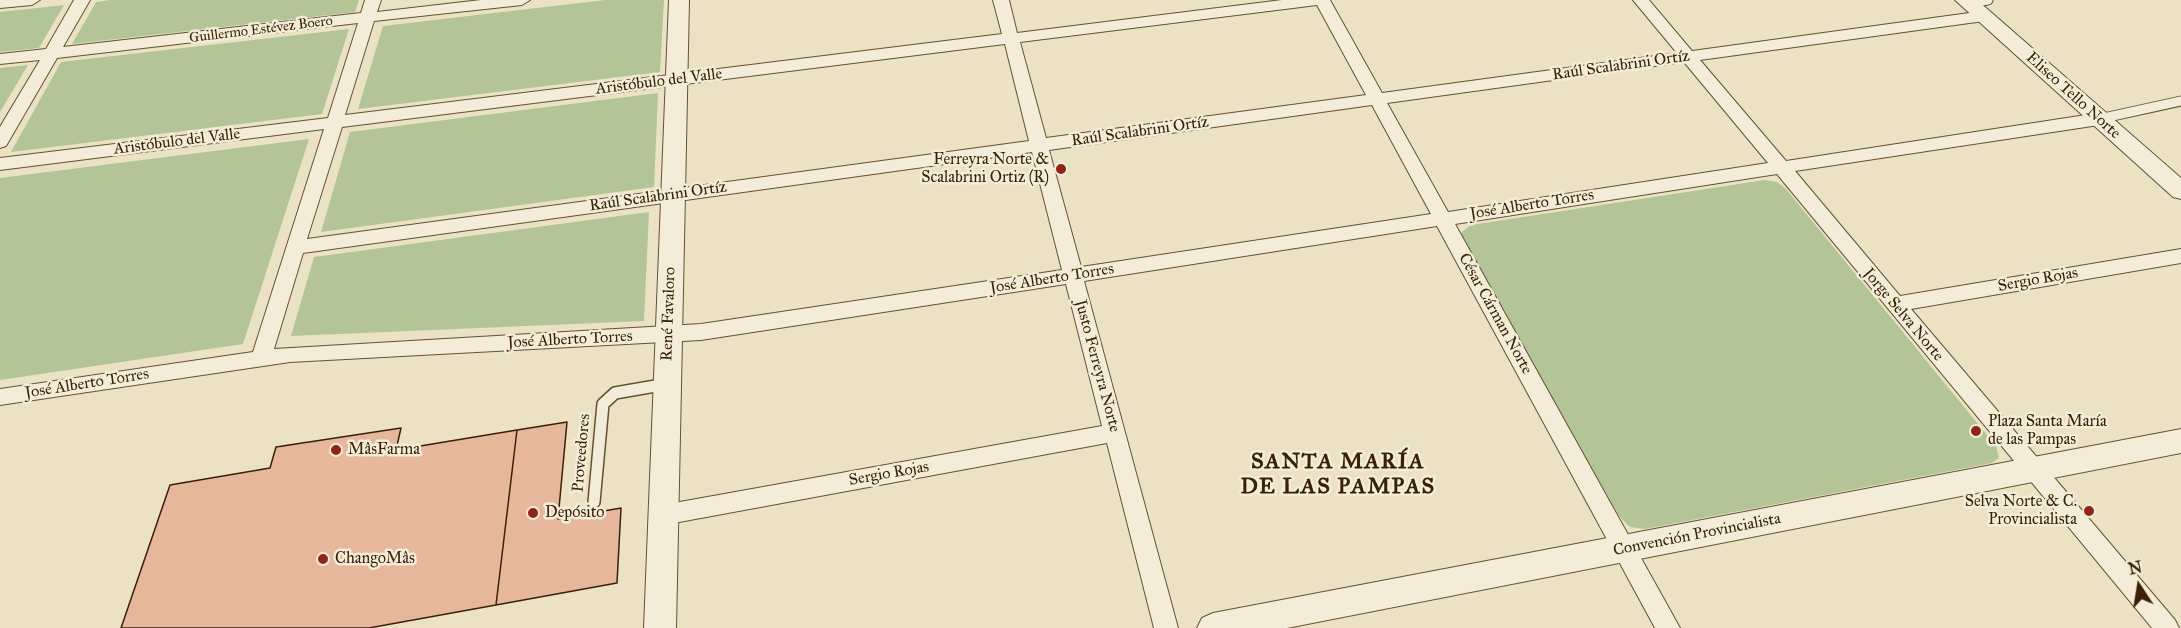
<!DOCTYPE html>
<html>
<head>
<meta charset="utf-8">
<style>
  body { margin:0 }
  #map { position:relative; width:2181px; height:628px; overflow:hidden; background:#ebe2c4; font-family:"IM FELL Great Primer",serif }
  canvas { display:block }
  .north { position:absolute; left:2109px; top:556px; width:60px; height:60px; -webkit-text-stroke:4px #f2ecd9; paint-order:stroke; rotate:348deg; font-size:16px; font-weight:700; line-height:24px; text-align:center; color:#3a2005 }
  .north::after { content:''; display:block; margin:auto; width:21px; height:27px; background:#3a2005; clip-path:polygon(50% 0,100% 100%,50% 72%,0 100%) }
</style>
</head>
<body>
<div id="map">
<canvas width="2181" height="628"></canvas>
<div class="north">N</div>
</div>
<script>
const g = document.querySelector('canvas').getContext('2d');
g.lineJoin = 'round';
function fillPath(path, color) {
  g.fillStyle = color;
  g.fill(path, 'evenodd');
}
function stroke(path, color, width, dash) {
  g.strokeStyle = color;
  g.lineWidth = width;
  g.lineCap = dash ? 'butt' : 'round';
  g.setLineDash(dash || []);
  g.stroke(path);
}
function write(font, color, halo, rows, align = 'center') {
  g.font = font + ' "IM FELL Great Primer",serif';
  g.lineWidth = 5;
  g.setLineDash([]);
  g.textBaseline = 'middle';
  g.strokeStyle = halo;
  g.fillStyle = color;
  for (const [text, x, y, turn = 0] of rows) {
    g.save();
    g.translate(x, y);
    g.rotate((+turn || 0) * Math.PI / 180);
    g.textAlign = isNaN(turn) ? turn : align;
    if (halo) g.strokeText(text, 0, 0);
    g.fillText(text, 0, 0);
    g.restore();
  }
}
fillPath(new Path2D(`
  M110 0H359L355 12 72 44 96 2Z
  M605 0H664L660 72 358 109 383 26Z
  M64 5 39 48 0 52V12Z
  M349 29 322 114 11 152 61 62Z
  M28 65 0 112V68Z
  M658 93 654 187 321 232 350 132Z
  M309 139 243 344 0 380V178Z
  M1765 180 1777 182 1786 189 1996 446 1999 458 1992 463 1645 529 1630 527 1619 516 1462 239V232L1471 225Z
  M649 212 644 321 291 336 314 257Z`), '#b3c497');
const building = new Path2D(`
  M567 422 558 519 621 508 617 583 496 605 517 430Z
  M401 428 396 450 517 430 496 605 369 628H121L170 485 270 468 276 447Z`);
fillPath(building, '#e6b79a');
stroke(building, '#3a2005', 1.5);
const serviceFar1 = new Path2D(`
  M1969 3 1988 0
  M2099 119 2181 101`);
const service = new Path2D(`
  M594 502 603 404 615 393 667 384`);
const minor = new Path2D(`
  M0 0H40L32 5 0 8Z
  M74 0H90L63 47 361 13 365 0H381L377 12 481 0H530L522 5 374 21 345 115 1002 34 993 0H1009L1017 33 1282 0H1330L1382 93 1677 53 1633 0H1649L1692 51 1984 11 1989 13 1992 16 1984 21 1700 60 1786 161 2099 113 2105 115 2107 119 2105 123 2099 125 1795 171 1900 296 2181 249V263L1911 309 2175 620 2179 628H2152L1777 174 1455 224 1680 628H1655L1437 226 1084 281 1178 628H1154L1107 443 663 525 655 522 652 515 655 508 663 505 1102 426 1066 284 701 340 290 362 0 405V389L253 352 324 129 0 170V158L328 118 358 23 57 58 6 146 0 148V127L40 60 0 64V54L46 49ZM1317 5 1366 95 1046 138 1020 42ZM1005 44 1029 141 307 239 342 127ZM1684 62 1768 163 1448 212 1387 103ZM1372 105 1431 214 1081 267 1049 150ZM1032 152 1062 270 701 324 274 349 303 253Z`);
const tertiary = new Path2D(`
  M669 0H689L676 628H644Z
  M1955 0H1977L2181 178V199L2173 197Z
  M2181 429V453L1287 628H1197L1202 618 1213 613Z`);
stroke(serviceFar1, '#665035', 11);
stroke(service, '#665035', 14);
stroke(minor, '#665035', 2);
stroke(tertiary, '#665035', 2);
stroke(serviceFar1, '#f2ecd9', 9);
stroke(service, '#f2ecd9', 11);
fillPath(minor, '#f2ecd9');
fillPath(tertiary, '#f2ecd9');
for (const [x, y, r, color] of [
  [1061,169,6,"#8f2418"],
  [1976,431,6,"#8f2418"],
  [336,450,6,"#8f2418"],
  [2089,511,6,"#8f2418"],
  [533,513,6,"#8f2418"],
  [323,559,6,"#8f2418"]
]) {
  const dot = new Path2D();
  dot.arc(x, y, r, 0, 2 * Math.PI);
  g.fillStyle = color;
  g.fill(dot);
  stroke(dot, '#f2ecd9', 2);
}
write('14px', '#3a2005', '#f2ecd9', [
  ["Guillermo Estévez Boero",261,30,-7]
]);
write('16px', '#3a2005', '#f2ecd9', [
  ["Raúl Scalabrini Ortíz",1621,66,-8],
  ["Aristóbulo del Valle",659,82,-7],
  ["Eliseo Tello Norte",2073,96,42],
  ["Raúl Scalabrini Ortíz",1140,132,-8],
  ["Aristóbulo del Valle",177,142,-7],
  ["Raúl Scalabrini Ortíz",658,197,-8],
  ["José Alberto Torres",1532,205,-9],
  ["José Alberto Torres",1052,279,-9],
  ["Sergio Rojas",2038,280,-10],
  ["René Favaloro",669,314,-88],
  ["César Cárman Norte",1495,314,61],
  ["Jorge Selva Norte",1903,315,50],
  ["José Alberto Torres",570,340,-3],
  ["Justo Ferreyra Norte",1097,366,75],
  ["José Alberto Torres",87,384,-9],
  ["Proveedores",582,453,-85],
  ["Sergio Rojas",889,474,-10],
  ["Convención Provincialista",1697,535,-11]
]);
write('16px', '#3a2005', '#f2ecd9', [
  ["Ferreyra Norte &",1049,160,"right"],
  ["Scalabrini Ortiz (R)",1049,178,"right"],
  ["Plaza Santa María",1988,422],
  ["de las Pampas",1988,440],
  ["MâsFarma",348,450],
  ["Selva Norte & C.",2077,502,"right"],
  ["Provincialista",2077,520,"right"],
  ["Depósito",545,513],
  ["ChangoMâs",335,559]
], 'left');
g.letterSpacing = '1.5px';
write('bold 22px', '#3a2005', '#f2ecd9', [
  ["SANTA MARÍA",1338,463],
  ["DE LAS PAMPAS",1338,488]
]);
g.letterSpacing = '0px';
</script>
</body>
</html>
